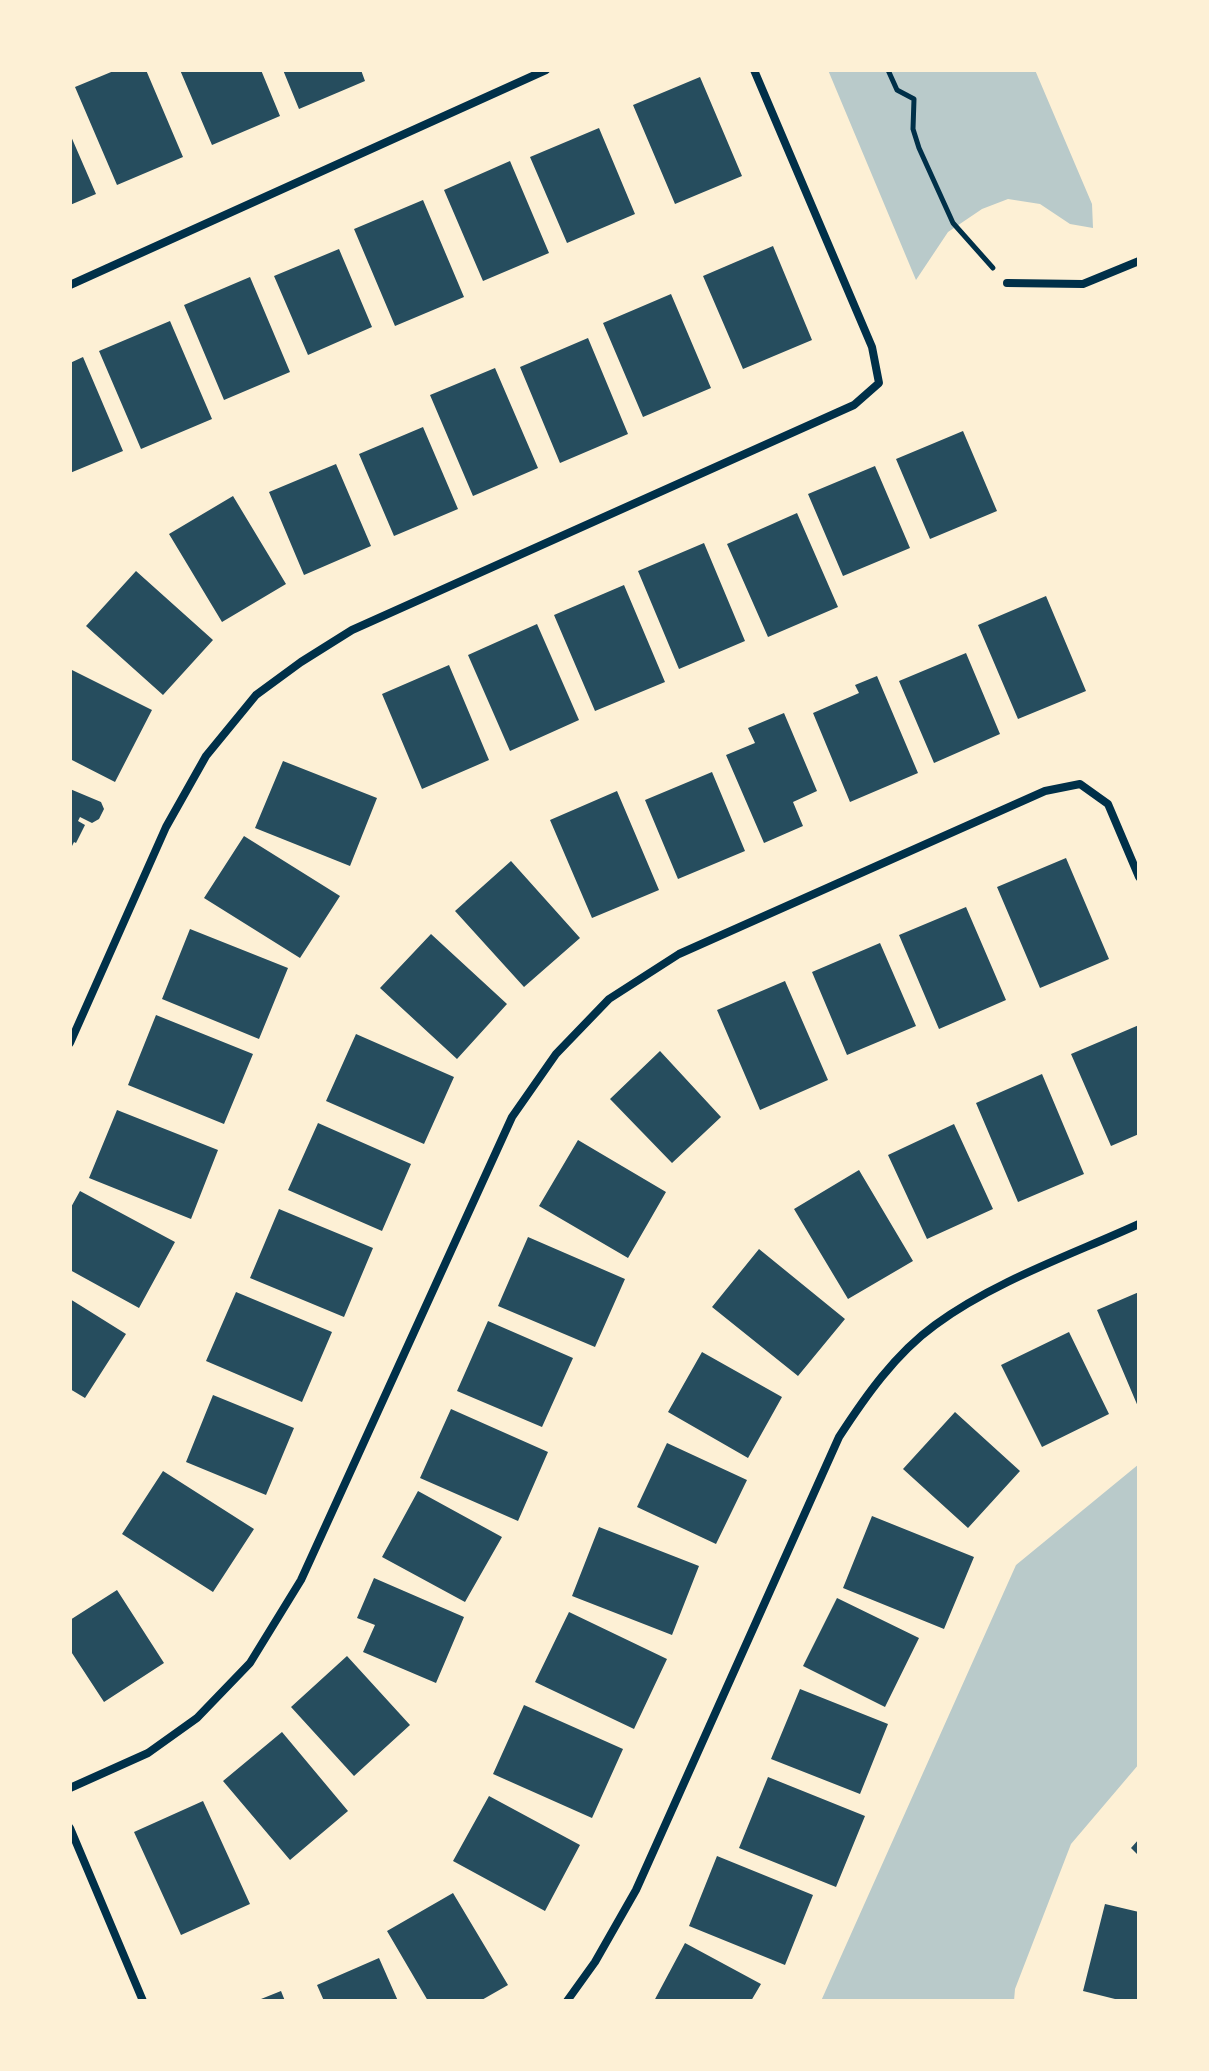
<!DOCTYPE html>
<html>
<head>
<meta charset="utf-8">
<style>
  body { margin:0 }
  #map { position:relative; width:1209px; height:2071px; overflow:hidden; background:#fdf0d5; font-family:Karla,sans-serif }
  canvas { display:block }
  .frame { position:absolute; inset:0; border:72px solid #fdf0d5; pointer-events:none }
</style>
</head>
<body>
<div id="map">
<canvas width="1209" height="2071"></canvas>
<div class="frame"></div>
</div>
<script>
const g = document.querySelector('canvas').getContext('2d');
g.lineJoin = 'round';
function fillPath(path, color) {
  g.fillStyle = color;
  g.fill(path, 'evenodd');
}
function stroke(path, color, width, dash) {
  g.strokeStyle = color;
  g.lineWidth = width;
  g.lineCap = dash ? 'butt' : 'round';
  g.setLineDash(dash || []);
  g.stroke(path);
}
fillPath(new Path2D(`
  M828 70H1035L1092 204 1093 228 1070 224 1040 204 1008 199 982 209 948 232 916 280Z
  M1139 1464V1764L1071 1844 1015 1989 1014 2001H821L1016 1565Z`), '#b9caca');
fillPath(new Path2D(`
  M116 70H146L183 157 117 185 75 87Z
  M180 70H261L280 116 212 145Z
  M283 70H361L365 81 299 109Z
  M700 77 742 176 675 204 633 105Z
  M599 128 635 214 567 243 530 157Z
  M70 134 96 194 70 205Z
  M510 161 549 253 483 281 444 190Z
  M423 200 464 297 395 326 354 229Z
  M773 246 812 340 743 369 703 276Z
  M339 249 372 327 308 355 274 276Z
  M250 277 290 372 224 400 184 305Z
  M671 294 711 388 643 417 603 323Z
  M170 321 212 419 141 449 99 351Z
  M588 338 628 434 560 463 520 367Z
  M83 357 123 451 70 473V363Z
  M495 368 538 468 473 496 430 395Z
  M423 427 458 509 394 536 359 454Z
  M963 431 997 511 930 539 896 459Z
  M336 464 371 546 304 575 269 492Z
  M875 466 910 548 843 576 808 494Z
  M233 496 286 584 222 622 169 534Z
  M797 513 838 607 768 637 727 544Z
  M704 543 745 641 679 669 638 571Z
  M136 571 213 640 163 695 86 626Z
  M624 585 665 682 595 711 554 615Z
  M1046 596 1086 691 1018 719 978 625Z
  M537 624 579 720 510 751 468 655Z
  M966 653 1000 734 934 763 899 681Z
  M449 665 489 760 422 789 382 694Z
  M70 669 152 710 115 782 70 759Z
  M877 676 918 773 850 802 813 713 859 693 855 685Z
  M784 713 817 791 793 802 803 826 764 843 726 755 755 743 748 728Z
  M283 761 377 798 350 866 255 828Z
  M712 772 745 851 678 879 645 800Z
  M70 789 101 802 104 809 99 819 92 823 80 817 78 821 85 825 76 843 74 842 70 850Z
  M617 791 659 890 592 918 550 820Z
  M244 836 340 896 300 958 204 898Z
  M1066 858 1109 959 1040 988 997 887Z
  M511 861 580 938 524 987 455 911Z
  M966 907 1006 1000 939 1029 899 935Z
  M190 929 288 968 259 1039 162 999Z
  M431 934 507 1004 457 1059 380 988Z
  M880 943 916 1026 847 1055 812 972Z
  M785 981 828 1080 760 1110 717 1010Z
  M156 1015 253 1054 224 1124 128 1085Z
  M1139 1025V1134L1111 1146 1071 1054Z
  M356 1034 454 1077 424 1144 326 1101Z
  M660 1051 721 1117 672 1163 610 1099Z
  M1042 1074 1084 1174 1018 1202 976 1103Z
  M117 1110 218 1150 191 1219 89 1178Z
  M318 1123 411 1164 382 1231 288 1190Z
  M954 1124 993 1209 927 1239 888 1155Z
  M578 1140 666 1192 628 1258 539 1206Z
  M859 1170 913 1261 848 1299 794 1209Z
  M80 1191 175 1242 139 1308 70 1270V1209Z
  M279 1209 373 1248 344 1317 250 1278Z
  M528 1237 625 1279 595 1347 498 1306Z
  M759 1249 845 1319 798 1376 712 1307Z
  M236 1292 332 1332 302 1402 206 1361Z
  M1139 1292V1409L1097 1310Z
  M70 1299 126 1334 85 1398 70 1389Z
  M488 1321 573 1358 542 1427 457 1391Z
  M1069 1332 1109 1414 1042 1447 1001 1365Z
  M702 1352 782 1397 748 1458 668 1412Z
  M213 1395 294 1428 266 1495 186 1462Z
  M451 1409 548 1452 518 1521 420 1478Z
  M955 1412 1020 1471 968 1528 903 1469Z
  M667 1443 747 1480 716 1544 637 1507Z
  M163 1471 254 1529 213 1592 122 1534Z
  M418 1491 502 1537 465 1602 382 1557Z
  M872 1516 974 1557 944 1629 843 1588Z
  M599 1527 699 1566 672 1635 572 1596Z
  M374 1578 464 1617 436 1683 363 1652 375 1625 357 1618Z
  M117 1590 164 1663 104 1702 70 1650V1620Z
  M837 1598 919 1638 885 1707 803 1666Z
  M569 1612 667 1659 634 1729 535 1682Z
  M347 1656 410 1725 354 1776 291 1707Z
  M800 1689 888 1724 860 1794 771 1759Z
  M524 1705 623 1749 592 1818 493 1774Z
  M282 1732 348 1811 290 1860 223 1781Z
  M768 1777 865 1816 836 1887 739 1848Z
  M489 1796 580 1845 545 1911 453 1861Z
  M203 1801 250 1904 181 1935 134 1832Z
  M1139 1839V1856L1131 1848Z
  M717 1856 813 1895 785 1965 689 1926Z
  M453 1893 508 1985 480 2001H428L387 1931Z
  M1105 1904 1139 1912V2001H1123L1083 1991Z
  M685 1943 761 1984 751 2001H654Z
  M379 1958 398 2001H324L317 1985Z
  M281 1991 285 2001H256Z`), '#264d5e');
stroke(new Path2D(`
  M888 70 897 90 914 99 913 129 919 148 953 223 993 268`), '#003049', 5);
stroke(new Path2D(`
  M1007 283 1083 284 1139 261
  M70 285 546 70
  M70 1043 166 827 206 756 256 695 301 662 352 630 854 405 879 383 872 347 754 70
  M70 1788 148 1753 197 1718 250 1663 301 1580 512 1117 556 1054 609 999 679 954 1045 791 1080 784 1108 804 1139 877
  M70 1828 143 2001
  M567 2001 595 1962 636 1890 839 1437C865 1397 895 1354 935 1325 995 1281 1071 1255 1139 1224`), '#003049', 8);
</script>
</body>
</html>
